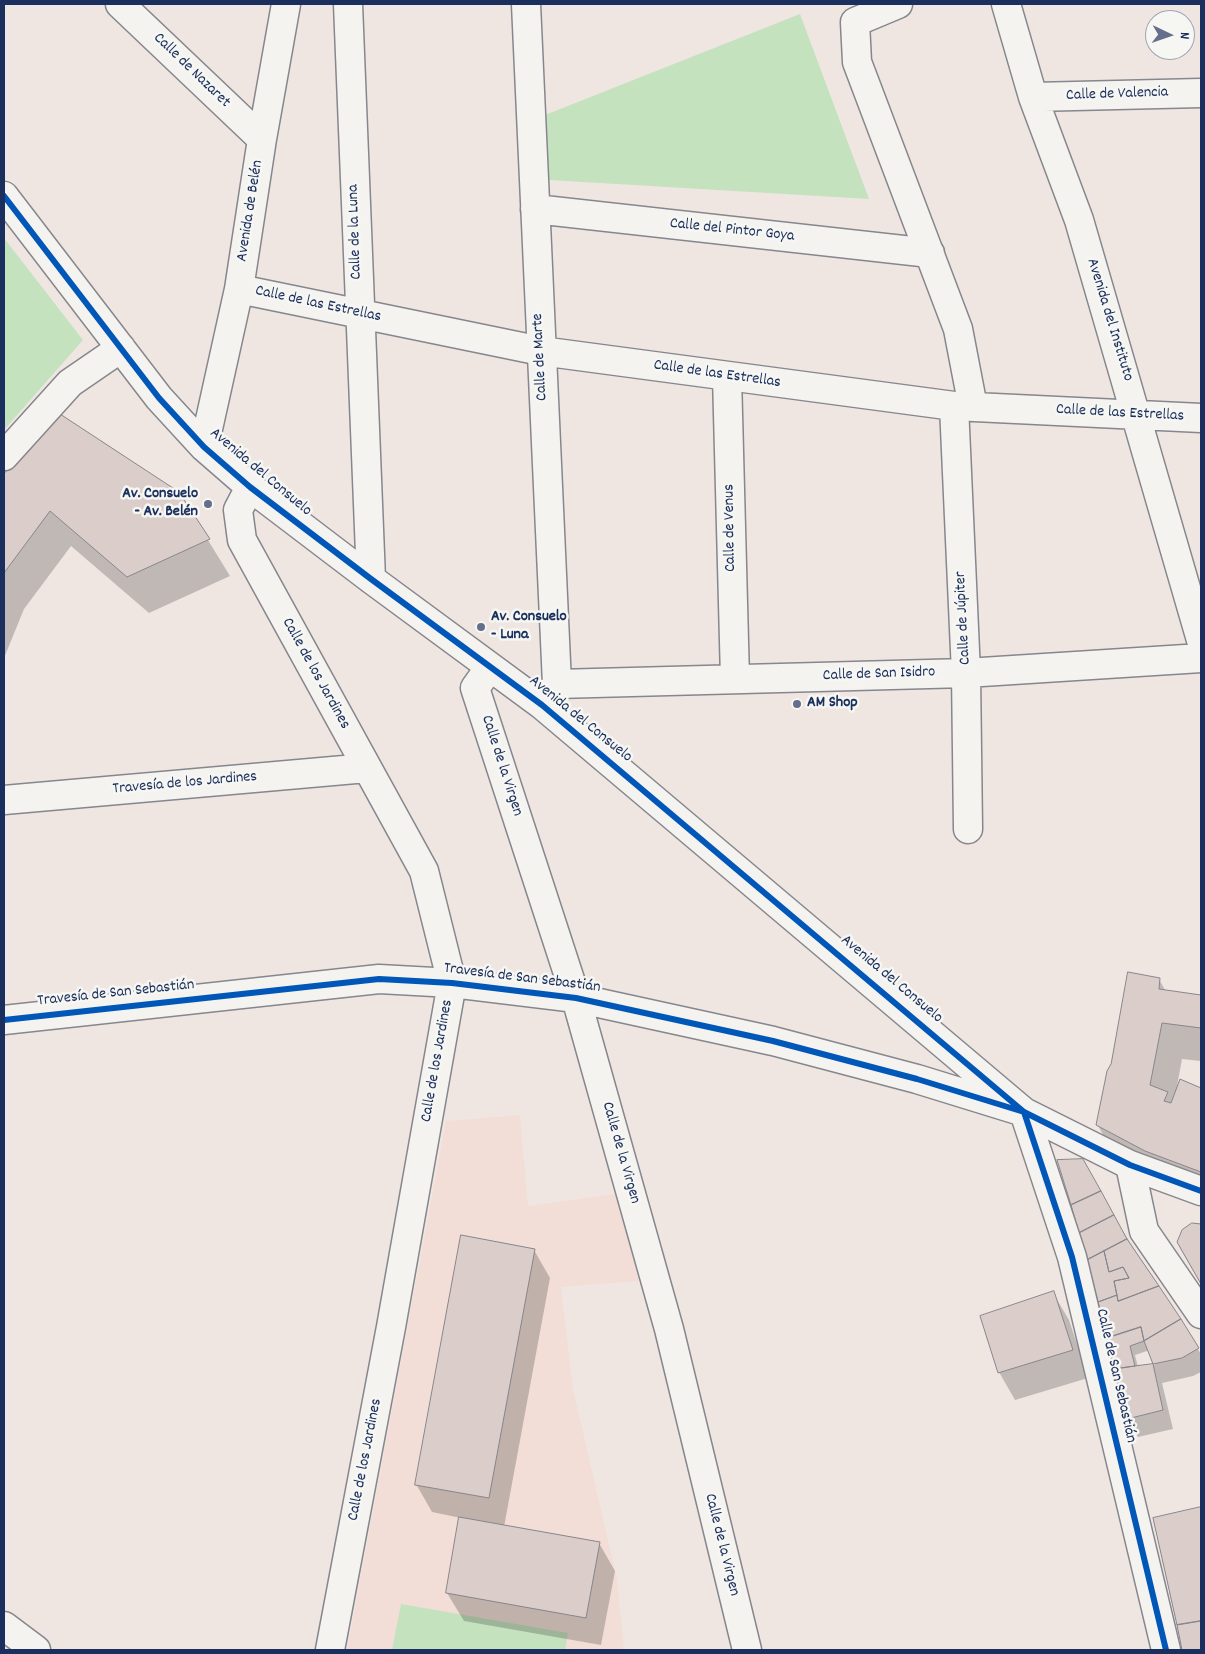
<!DOCTYPE html>
<html>
<head>
<meta charset="utf-8">
<style>
  body { margin:0 }
  #map { position:relative; width:1205px; height:1654px; overflow:hidden; background:#efe6e2; font-family:Dekko,sans-serif }
  canvas { display:block }
  .frame { position:absolute; inset:0; border:5px solid #1b2f5e; pointer-events:none }
  .north { position:absolute; left:1145px; top:10px; width:50px; height:50px; box-sizing:border-box; background:#f6f6f2; border:1px solid #9ea6b7; border-radius:50%; rotate:93deg; font-size:14px; font-weight:700; line-height:20px; text-align:center; color:#1b2f5e }
  .north::after { content:''; display:block; margin:auto; width:18px; height:22px; background:#656f8c; clip-path:polygon(50% 0,100% 100%,50% 72%,0 100%) }
</style>
</head>
<body>
<div id="map">
<canvas width="1205" height="1654"></canvas>
<div class="frame"></div>
<div class="north">N</div>
</div>
<script>
const g = document.querySelector('canvas').getContext('2d');
g.lineJoin = 'round';
function fillPath(path, color) {
  g.fillStyle = color;
  g.fill(path, 'evenodd');
}
function stroke(path, color, width, dash) {
  g.strokeStyle = color;
  g.lineWidth = width;
  g.lineCap = dash ? 'butt' : 'round';
  g.setLineDash(dash || []);
  g.stroke(path);
}
function write(font, color, halo, rows, align = 'center') {
  g.font = font + ' Dekko,sans-serif';
  g.lineWidth = 5;
  g.setLineDash([]);
  g.textBaseline = 'middle';
  g.strokeStyle = halo;
  g.fillStyle = color;
  for (const [text, x, y, turn = 0] of rows) {
    g.save();
    g.translate(x, y);
    g.rotate((+turn || 0) * Math.PI / 180);
    g.textAlign = isNaN(turn) ? turn : align;
    if (halo) g.strokeText(text, 0, 0);
    g.fillText(text, 0, 0);
    g.restore();
  }
}
fillPath(new Path2D(`
  M520 1115 528 1206 621 1193 639 1281 561 1287 573 1389 617 1579 624 1650H347L446 1121Z`), '#f2ded6');
fillPath(new Path2D(`
  M800 14 869 199 549 180 545 115Z
  M4 238 83 340 4 430Z
  M401 1604 568 1633 565 1650H392Z`), '#c5e2bf');
fillPath(new Path2D(`
  M60 415 179 493 230 576 149 613 71 546 24 609 4 658V476Z
  M1159 979 1166 992 1201 996V1061L1182 1059 1177 1086 1180 1081 1201 1089V1200L1118 1161 1097 1124Z
  M1115 1219 1201 1354V1372L1193 1376 1162 1383 1173 1429 1138 1437 1128 1419 1109 1337ZM1150 1350 1155 1365 1138 1367 1135 1355Z
  M1196 1224 1201 1226V1284L1180 1248 1179 1239Z
  M534 1250 550 1278 504 1527 599 1543 615 1571 601 1645 464 1621 447 1593 461 1518 432 1512 416 1484Z
  M1053 1293 1069 1320 1088 1378 1015 1400 999 1372Z
  M1201 1508V1650H1184L1154 1519Z`), '#0003');
const building = new Path2D(`
  M60 414 179 492 210 539 127 577 50 511 4 573V474Z
  M1128 972 1160 978 1159 989 1201 995V1028L1162 1023 1150 1085 1168 1092 1164 1101 1171 1103 1180 1079 1201 1088V1172L1145 1151 1096 1125 1107 1071 1111 1064Z
  M1083 1159 1101 1191 1071 1205 1057 1160Z
  M1101 1191 1114 1215 1079 1233 1071 1205Z
  M1114 1215 1127 1239 1087 1260 1079 1233Z
  M1192 1223 1201 1224V1284L1177 1242 1182 1230Z
  M461 1235 535 1249 489 1498 415 1485Z
  M1127 1239 1159 1286 1118 1301 1114 1281 1129 1278 1123 1267 1109 1272 1104 1251Z
  M1104 1251 1109 1272 1123 1267 1129 1278 1114 1281 1117 1295 1098 1302 1087 1260Z
  M1159 1286 1181 1319 1144 1341 1141 1327 1107 1338 1098 1302 1117 1295 1118 1301Z
  M1054 1291 1073 1350 998 1373 980 1316Z
  M1181 1319 1199 1348 1182 1358 1153 1364 1144 1341Z
  M1141 1327 1144 1341 1130 1346 1135 1366 1115 1369 1107 1338Z
  M1153 1364 1163 1410 1127 1419 1115 1369Z
  M1201 1507V1621L1177 1625 1153 1518Z
  M459 1517 600 1542 586 1618 446 1593Z
  M1201 1621V1650H1182L1177 1625Z`);
fillPath(building, '#dbcdca');
stroke(building, '#86868d', 1);
const minor = new Path2D(`
  M120 4 262 139
  M348 4 371 579
  M526 4 557 684 542 705
  M898 4 855 22 857 62 958 329 973 407
  M1006 4 1033 97 1079 220 1201 640
  M1033 97 1201 93
  M4 196 159 398 204 447 250 487 371 579 542 705 1024 1112 1130 1165 1201 1191
  M535 209 930 253
  M239 289 541 351 954 406 1201 418
  M727 376 735 679
  M954 406 966 673 968 829
  M204 447 239 289 262 139 286 4
  M4 456 70 383 121 348
  M250 487 238 510 242 540 424 871 452 983 391 1327 330 1650
  M490 667 475 688 576 998 669 1329 747 1650
  M557 684 966 673 1201 658
  M4 800 367 768
  M4 1020 379 979 452 983 576 998 773 1041 917 1079 1024 1112 1072 1257 1166 1650
  M1130 1165 1144 1231 1201 1314
  M4 1626 36 1650`);
stroke(minor, '#86868d', 31);
stroke(minor, '#f4f3f0', 28);
stroke(new Path2D(`
  M4 196 159 398 204 447 250 487 371 579 542 705 1024 1112 1130 1165 1201 1191
  M4 1020 379 979 452 983 576 998 773 1041 917 1079 1024 1112 1072 1257 1166 1650`), '#0057b8', 6);
for (const [x, y, r, color] of [
  [208,504,5,"#656f8c"],
  [481,627,5,"#656f8c"],
  [797,704,5,"#656f8c"]
]) {
  const dot = new Path2D();
  dot.arc(x, y, r, 0, 2 * Math.PI);
  g.fillStyle = color;
  g.fill(dot);
  stroke(dot, '#f6f6f2', 2);
}
write('16px', '#1b2f5e', '#f6f6f2', [
  ["Calle de Nazaret",191,71,44],
  ["Calle de Valencia",1117,95,-2],
  ["Avenida de Belén",251,211,-81],
  ["Calle del Pintor Goya",732,231,6],
  ["Calle de la Luna",356,232,-92],
  ["Calle de las Estrellas",318,305,12],
  ["Avenida del Instituto",1109,320,73],
  ["Calle de Marte",541,357,-93],
  ["Calle de las Estrellas",717,375,8],
  ["Calle de las Estrellas",1120,414,3],
  ["Avenida del Consuelo",260,473,40],
  ["Calle de Venus",731,528,-91],
  ["Calle de Júpiter",964,618,-93],
  ["Calle de los Jardines",315,674,61],
  ["Calle de San Isidro",879,675,-2],
  ["Avenida del Consuelo",580,720,39],
  ["Calle de la Virgen",501,766,72],
  ["Travesía de los Jardines",185,784,-5],
  ["Travesía de San Sebastián",522,979,7],
  ["Avenida del Consuelo",891,980,40],
  ["Travesía de San Sebastián",116,994,-6],
  ["Calle de los Jardines",438,1061,-80],
  ["Calle de la Virgen",620,1153,74],
  ["Calle de San Sebastián",1115,1376,77],
  ["Calle de los Jardines",366,1460,-79],
  ["Calle de la Virgen",721,1545,76]
]);
write('bold 16px', '#1b2f5e', '#f6f6f2', [
  ["Av. Consuelo",198,495,"right"],
  ["- Av. Belén",198,513,"right"],
  ["Av. Consuelo",491,618],
  ["- Luna",491,636],
  ["AM Shop",807,704]
], 'left');
</script>
</body>
</html>
